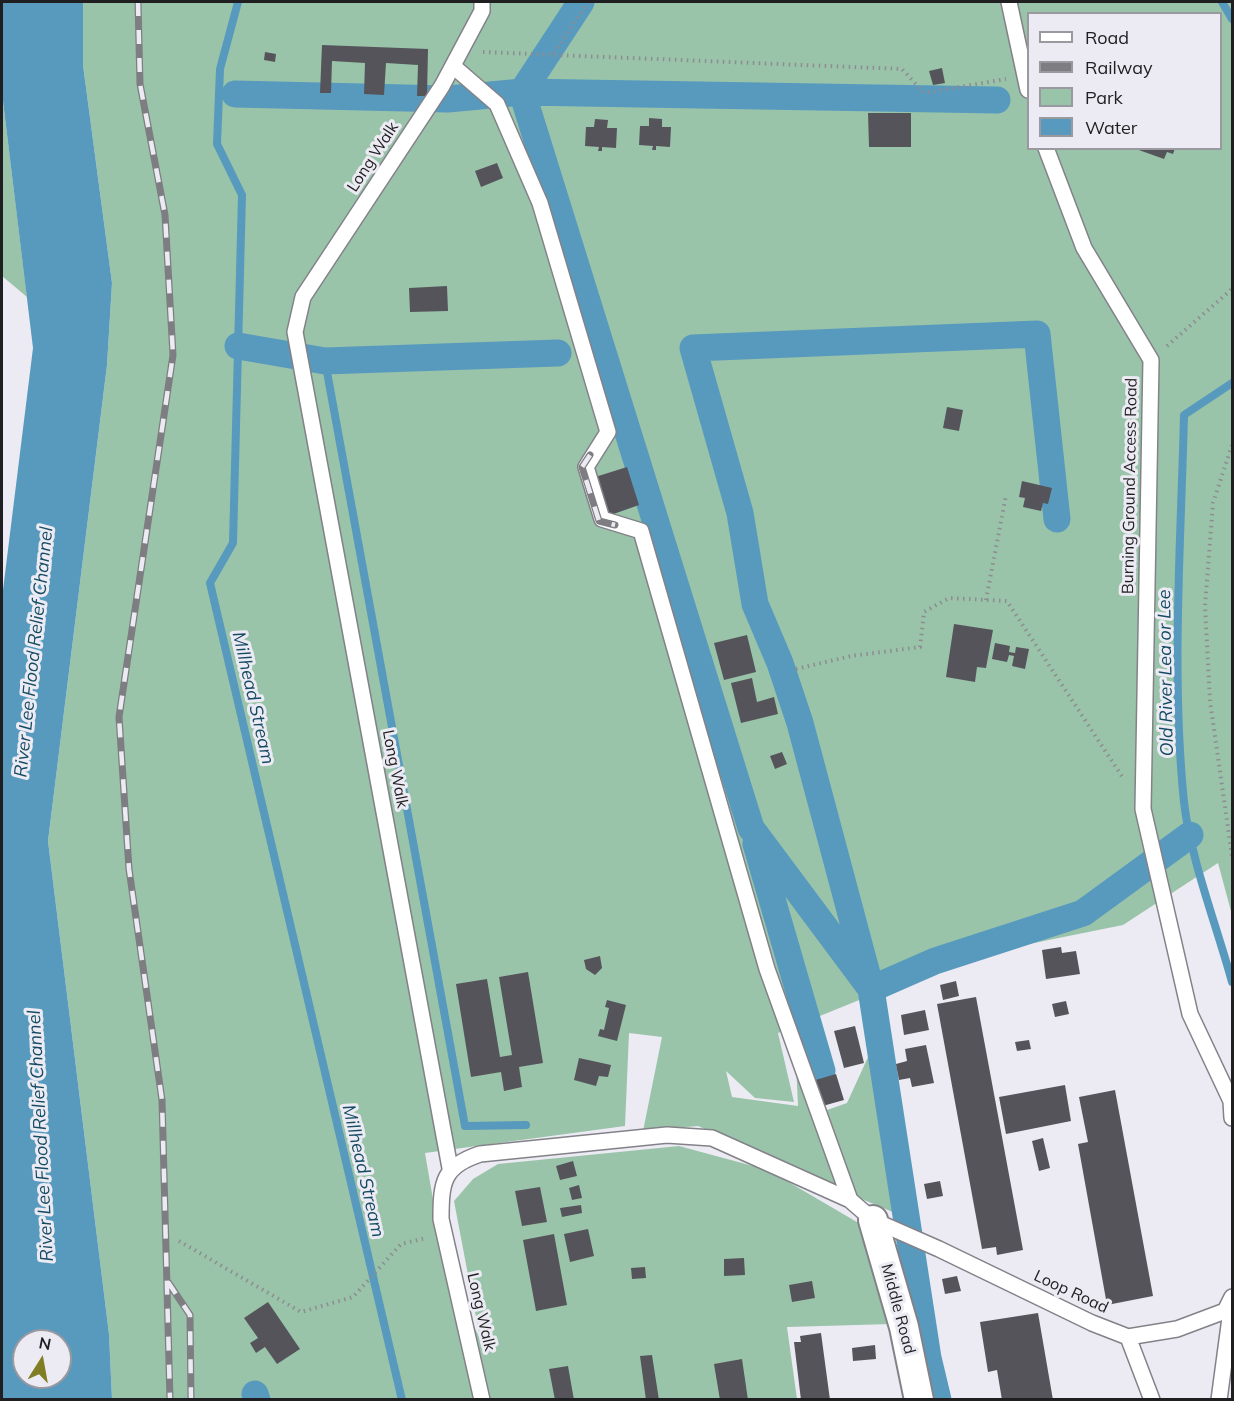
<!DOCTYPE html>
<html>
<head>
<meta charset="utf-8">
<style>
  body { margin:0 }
  #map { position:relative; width:1234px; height:1401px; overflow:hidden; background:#ecebf3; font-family:Mulish,sans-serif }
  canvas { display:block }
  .frame { position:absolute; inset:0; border:3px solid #1f1f21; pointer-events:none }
  .legend { position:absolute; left:1027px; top:12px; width:195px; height:138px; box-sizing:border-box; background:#ecebf3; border:2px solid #9a999f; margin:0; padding:8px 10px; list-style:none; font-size:18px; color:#1f1f21 }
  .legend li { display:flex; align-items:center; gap:12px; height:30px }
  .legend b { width:30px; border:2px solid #9a999f }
  .north { position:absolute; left:12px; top:1329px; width:60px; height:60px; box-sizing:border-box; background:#ecebf3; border:2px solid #9a999f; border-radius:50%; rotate:11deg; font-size:16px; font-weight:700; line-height:24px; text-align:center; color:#1f1f21 }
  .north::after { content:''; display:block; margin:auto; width:21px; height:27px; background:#807d24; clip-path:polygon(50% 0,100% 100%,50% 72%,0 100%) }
</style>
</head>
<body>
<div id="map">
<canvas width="1234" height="1401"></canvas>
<div class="frame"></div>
<ul class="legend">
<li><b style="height:8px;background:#fff"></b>Road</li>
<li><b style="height:8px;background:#7e7d82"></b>Railway</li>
<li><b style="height:16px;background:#9ac4aa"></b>Park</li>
<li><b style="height:16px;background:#589abe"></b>Water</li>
</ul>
<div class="north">N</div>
</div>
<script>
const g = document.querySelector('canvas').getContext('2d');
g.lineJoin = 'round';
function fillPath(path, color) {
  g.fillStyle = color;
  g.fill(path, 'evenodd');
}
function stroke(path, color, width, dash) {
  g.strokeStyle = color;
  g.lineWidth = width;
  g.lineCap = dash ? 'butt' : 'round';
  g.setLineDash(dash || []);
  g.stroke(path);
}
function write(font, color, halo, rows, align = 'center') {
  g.font = font + ' Mulish,sans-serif';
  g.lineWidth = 6;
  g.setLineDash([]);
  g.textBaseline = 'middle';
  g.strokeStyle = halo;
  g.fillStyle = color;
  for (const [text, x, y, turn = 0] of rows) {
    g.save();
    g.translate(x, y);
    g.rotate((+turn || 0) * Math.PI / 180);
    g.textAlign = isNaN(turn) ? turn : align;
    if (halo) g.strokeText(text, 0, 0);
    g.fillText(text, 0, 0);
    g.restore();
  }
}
fillPath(new Path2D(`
  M83 2H1232V915L1218 863 1123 925 940 962 879 992 778 1033 794 1102 755 1098 726 1071 732 1097 798 1106 796 1064 837 1185 698 1126 643 1131 662 1037 629 1033 625 1126 425 1153 446 1275 480 1338 454 1201 473 1179 498 1164 679 1146 768 1170 862 1225 891 1324 787 1327 797 1399H112L109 1334 48 841 107 365 112 283 83 65ZM1028 14H1220V148H1028Z
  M2 93 27 297 2 276Z
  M874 1044 900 1215 852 1195 827 1110 847 1103Z`), '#9ac4aa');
fillPath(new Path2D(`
  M2 2H83V65L112 283 107 365 48 841 109 1334 112 1399H2V598L33 348 2 93ZM24 1341H60V1377H24Z`), '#589abe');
stroke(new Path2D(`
  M238 2 220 69 217 144 242 195 233 543 210 583 402 1400
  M1222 2 1232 19
  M325 361 465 1126 526 1125
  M1232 383 1184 415C1181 543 1171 674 1184 802 1190 857 1217 927 1232 982`), '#589abe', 8);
stroke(new Path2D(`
  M581 2 522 92 751 828 871 989 928 1358 938 1400
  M235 94 448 99 522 92 997 100
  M238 346 325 361 558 353
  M1057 519 1037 334 693 348 740 513 755 604 780 663 800 723 871 989 935 961 1083 913 1190 835
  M756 844 822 1071
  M255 1394 257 1400`), '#589abe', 27);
fillPath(new Path2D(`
  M322 45 428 49 427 96H417L418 65 386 63 384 95 364 94 365 63 332 61 331 93H320Z
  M265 52 276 54 275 62 264 60Z
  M942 68 945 83 933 85 929 71Z
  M868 113H911V147H869Z
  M649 118 662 119V127H671L670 147 656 146V150H652L653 146 639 145 640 126H649Z
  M595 119 608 120 607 128H617L616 148 602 147V151H598L599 147 585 146 586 127H594Z
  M1175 148 1173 154 1167 152 1164 159 1136 149Z
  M497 163 503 178 481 187 475 171Z
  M447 286 448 311 410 312 409 288Z
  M947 407 963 410 959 431 943 428Z
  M627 467 639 505 605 517 592 478Z
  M1022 481 1052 488 1048 504 1043 503 1041 511 1023 507 1025 498 1019 497Z
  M954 624 993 630 986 668 977 667 975 682 946 677Z
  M747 635 756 672 724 680 714 643Z
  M995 643 1010 646 1009 652 1015 653 1016 647 1029 649 1025 669 1012 666 1014 656 1009 655 1007 662 992 659Z
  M752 678 757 702 774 697 778 714 741 723 731 683Z
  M782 752 787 764 775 769 770 756Z
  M1061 947 1062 953 1076 951 1080 974 1046 979 1042 950Z
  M600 956 602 968 595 975 586 969 584 960Z
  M528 972 543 1063 519 1067 522 1087 504 1091 501 1072 471 1077 456 984 487 979 500 1057 512 1055 499 977Z
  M956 981 959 996 943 1000 940 985Z
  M976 997 1023 1250 997 1255 996 1247 982 1249 937 1004Z
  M607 1000 626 1005 617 1041 598 1036 600 1029 604 1030 609 1008 605 1007Z
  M1066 1001 1069 1014 1055 1017 1052 1004Z
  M925 1010 929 1030 904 1035 901 1015Z
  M855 1026 864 1063 844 1068 834 1031Z
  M1029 1040 1031 1049 1017 1051 1015 1042Z
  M926 1045 934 1083 912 1087 910 1078 899 1080 896 1064 907 1061 905 1049Z
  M579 1058 611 1065 608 1077 599 1076 596 1086 574 1080Z
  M836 1074 844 1100 819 1107 812 1081Z
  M1065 1085 1071 1121 1006 1134 999 1097Z
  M1115 1090 1153 1296 1107 1305 1078 1144 1088 1142 1079 1097Z
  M1043 1138 1050 1168 1039 1171 1032 1141Z
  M573 1161 577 1176 560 1180 556 1166Z
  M940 1181 943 1196 927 1199 924 1184Z
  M579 1185 582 1198 572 1200 569 1188Z
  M540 1187 547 1222 522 1226 515 1191Z
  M581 1205 582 1213 562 1217 560 1208Z
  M588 1229 594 1256 570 1262 564 1234Z
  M554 1234 567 1305 536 1311 523 1240Z
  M744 1258 745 1275 724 1276V1259Z
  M645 1267 646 1278 632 1279 631 1268Z
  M957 1276 961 1291 945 1294 942 1279Z
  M812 1281 815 1298 792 1302 789 1285Z
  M268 1302 300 1349 277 1364 265 1347 256 1353 250 1343 258 1338 244 1318Z
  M1038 1313 1053 1400H1002L997 1370 988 1372 980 1322Z
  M821 1333 830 1400H801L794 1342H801L800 1336Z
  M875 1345 876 1359 853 1361 852 1348Z
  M652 1355 659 1400H646L640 1356Z
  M742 1359 748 1400H720L714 1364Z
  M568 1366 574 1400H555L549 1369Z`), '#55545b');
const lane = new Path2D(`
  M1009 2 1028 90
  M453 66 497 104 540 203 608 432 586 467 602 519 641 531 767 969 850 1200
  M1046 148 1084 248 1151 360 1143 809 1190 1014 1231 1101 1232 1118
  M450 1168 295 332 303 297 442 86 482 11V2
  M1128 1337 1177 1329 1225 1311 1232 1297
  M482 1400 441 1219C441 1182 443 1166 480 1154L667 1135 712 1138 850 1200 873 1220 939 1249 1092 1323 1128 1337 1152 1400
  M1219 1400 1232 1303`);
const street = new Path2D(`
  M873 1220 904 1327 919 1400`);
stroke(lane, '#838289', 18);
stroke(street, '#838289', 32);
stroke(new Path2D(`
  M483 52 902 69 924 93 1006 79
  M554 53 588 2
  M1167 346 1232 289
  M1232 445 1213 503 1205 606 1210 701 1232 856
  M986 600 1006 495
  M796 669 851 656 920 647 924 612 949 598 1007 601 1123 778
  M179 1241 301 1312 353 1297 401 1244 426 1238`), '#8d8c91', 4, [1.5, 4.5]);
stroke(lane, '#fff', 15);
stroke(street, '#fff', 28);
const rail = new Path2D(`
  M138 2 140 84 165 215 173 355 119 717 129 869 162 1100 170 1400
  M590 455 582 467 599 521 615 525
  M168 1282 190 1315 191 1400`);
stroke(rail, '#7e7d82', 7);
stroke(rail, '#ecebf3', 4.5, [14]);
write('16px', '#1f1f21', '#ecebf3', [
  ["Long Walk",373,157,-57],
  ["Burning Ground Access Road",1130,486,-89],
  ["Long Walk",395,769,79],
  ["Loop Road",1071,1292,25],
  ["Middle Road",898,1309,75],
  ["Long Walk",481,1312,77]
]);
write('italic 18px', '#144a63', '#ecebf3', [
  ["River Lee Flood Relief Channel",34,652,-84],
  ["Old River Lea or Lee",1166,673,-91],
  ["Millhead Stream",253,698,77],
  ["River Lee Flood Relief Channel",41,1136,-93],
  ["Millhead Stream",363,1171,77]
]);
</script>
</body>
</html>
